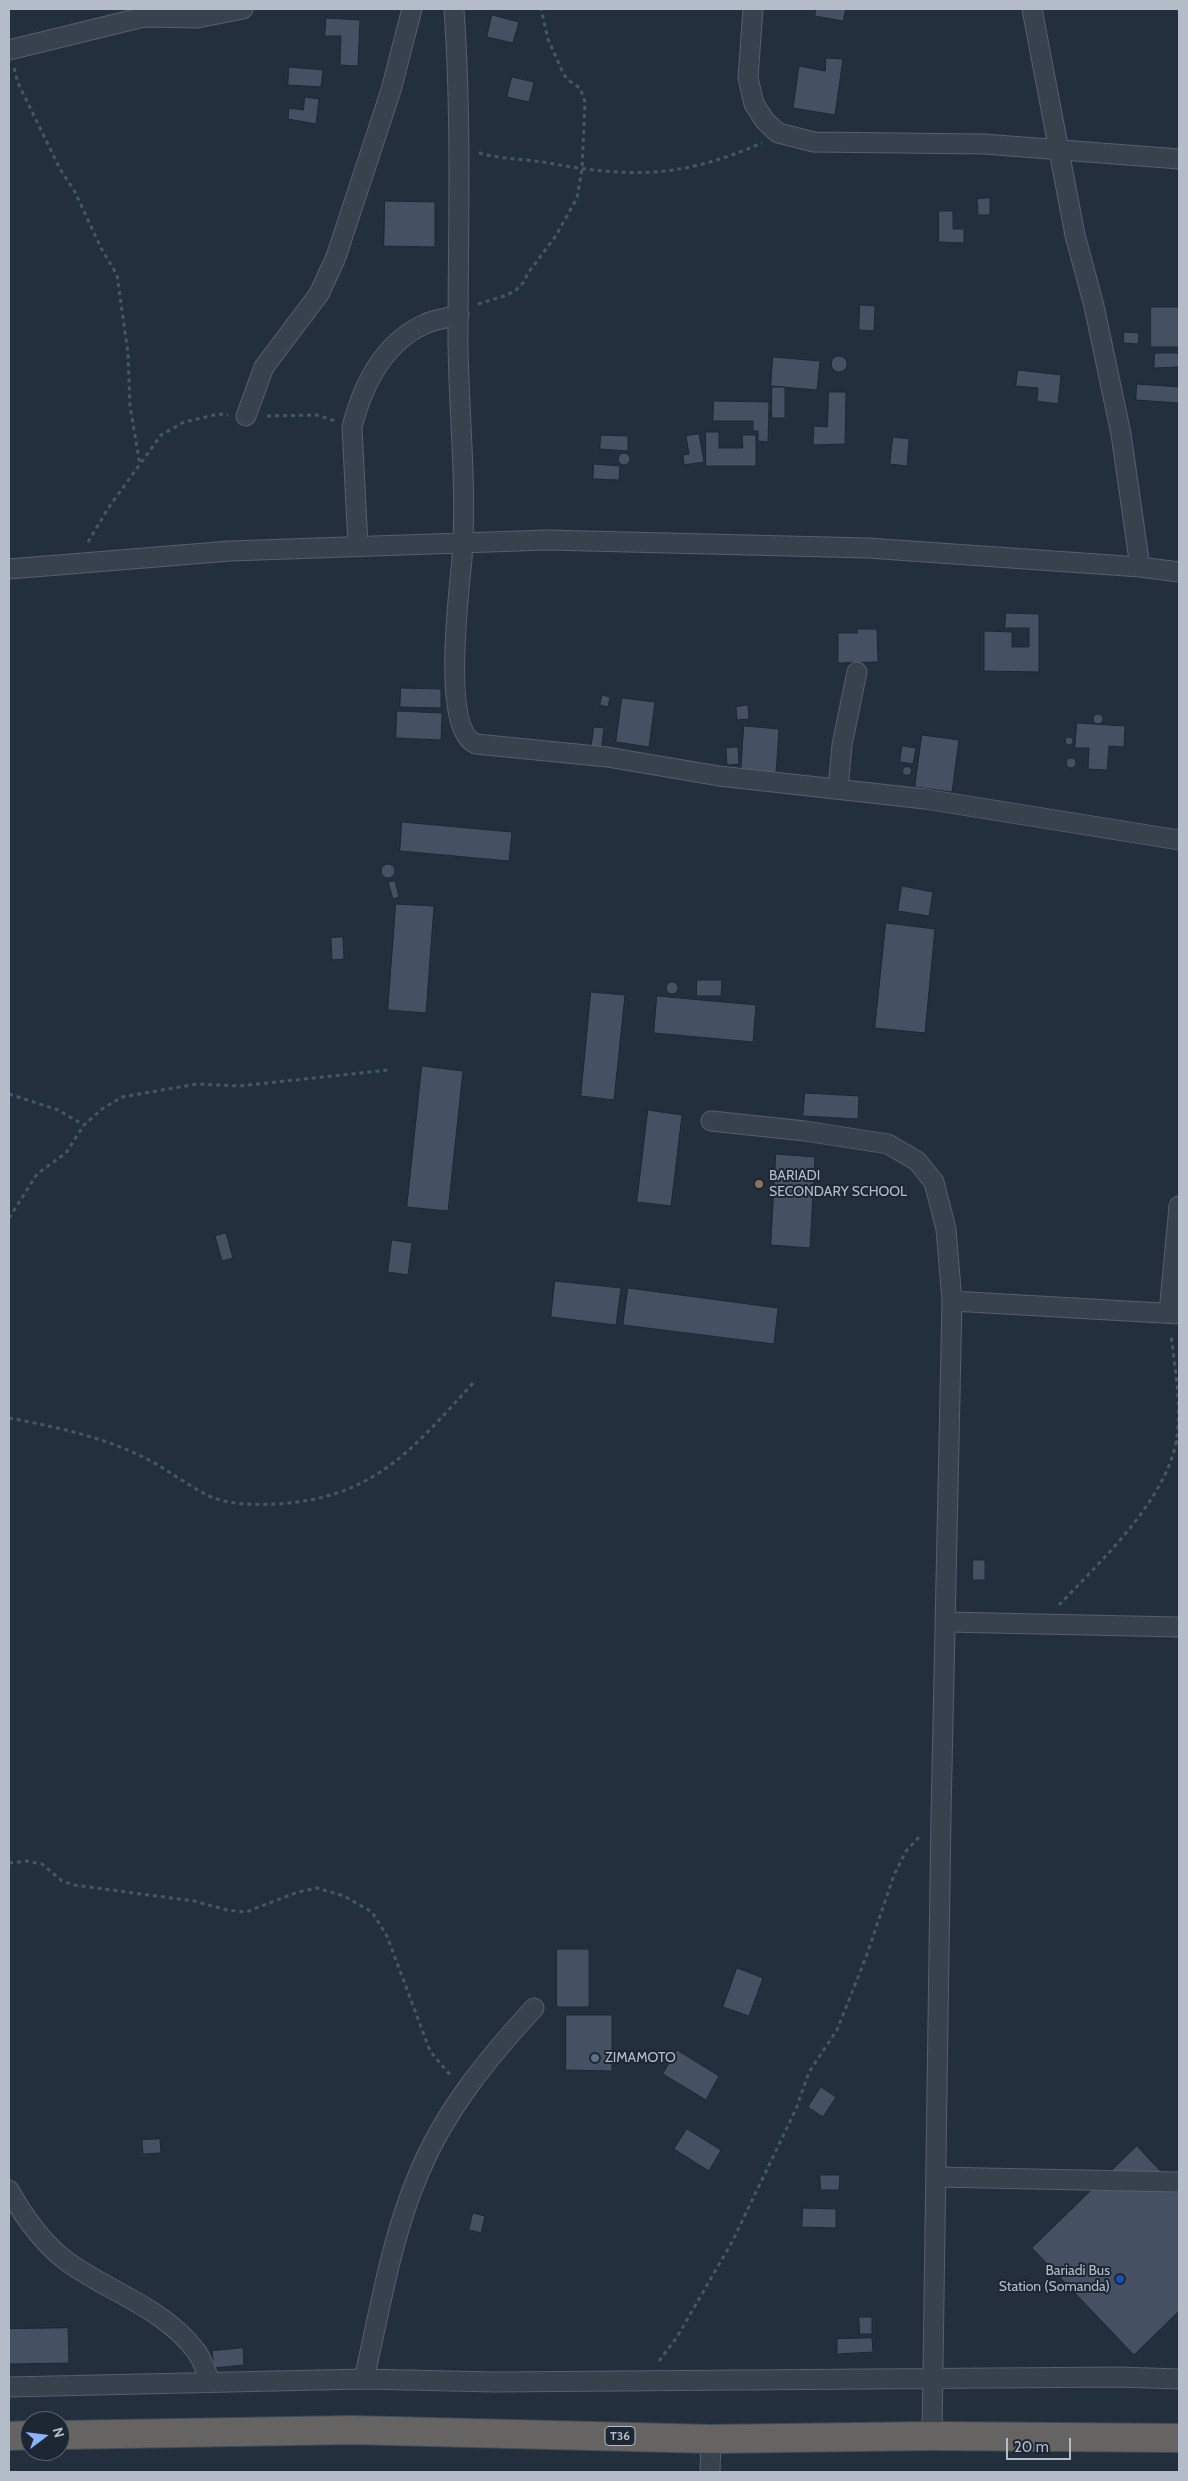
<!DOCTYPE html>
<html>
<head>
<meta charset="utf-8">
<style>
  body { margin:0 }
  #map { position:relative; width:1188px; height:2481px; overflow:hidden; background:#242f3e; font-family:Cabin,sans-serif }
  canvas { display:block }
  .frame { position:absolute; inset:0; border:10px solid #b4bcc9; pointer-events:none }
  .north { position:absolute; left:20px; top:2411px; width:50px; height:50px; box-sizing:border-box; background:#1d2633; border:1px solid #59626f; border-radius:50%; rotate:75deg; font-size:14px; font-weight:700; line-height:20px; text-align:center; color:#b4bcc9 }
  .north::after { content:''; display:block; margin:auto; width:18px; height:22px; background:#8ab4f8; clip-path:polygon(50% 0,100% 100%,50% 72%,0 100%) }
  .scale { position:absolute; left:1006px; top:2438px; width:65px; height:22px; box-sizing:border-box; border:2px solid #b4bcc9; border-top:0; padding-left:6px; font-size:15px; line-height:18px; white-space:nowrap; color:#b4bcc9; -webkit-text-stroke:4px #1d2633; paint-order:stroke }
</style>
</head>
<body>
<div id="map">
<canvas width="1188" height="2481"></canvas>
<div class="frame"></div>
<div class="north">N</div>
<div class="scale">20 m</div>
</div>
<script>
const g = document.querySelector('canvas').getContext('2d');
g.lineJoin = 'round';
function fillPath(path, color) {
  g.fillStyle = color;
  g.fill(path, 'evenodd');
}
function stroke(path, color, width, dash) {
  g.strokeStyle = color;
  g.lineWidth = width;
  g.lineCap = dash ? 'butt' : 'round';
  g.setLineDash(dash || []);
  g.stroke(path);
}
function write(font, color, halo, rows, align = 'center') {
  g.font = font + ' Cabin,sans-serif';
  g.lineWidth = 4;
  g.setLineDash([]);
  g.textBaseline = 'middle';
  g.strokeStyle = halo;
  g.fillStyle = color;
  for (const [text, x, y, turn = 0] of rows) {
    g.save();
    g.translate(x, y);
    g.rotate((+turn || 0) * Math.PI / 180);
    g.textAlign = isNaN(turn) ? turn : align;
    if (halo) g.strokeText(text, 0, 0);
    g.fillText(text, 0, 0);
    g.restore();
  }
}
const building = new Path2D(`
  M816 9H846L843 21 815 16Z
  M492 15 519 22 513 43 487 37Z
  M326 18 360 20 358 66 340 65 341 36H325Z
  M826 58 843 59 835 115 793 108 799 66 825 71Z
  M289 67 323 70 321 87 288 85Z
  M512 77 534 82 529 102 507 97Z
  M305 97 319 99 316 124 288 119 289 108 303 110Z
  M990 198V215H978L977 199Z
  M385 201 435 202V247L384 246Z
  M939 211H953V229H964V243L939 242Z
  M860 305 875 306 874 331 859 330Z
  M1151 307H1179V347H1151Z
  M1124 332 1139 333 1138 344 1124 343Z
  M1155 353H1178L1179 367 1154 368Z
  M831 364a8 8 0 1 1 16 0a8 8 0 1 1-16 0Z
  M773 357 820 361 817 390 771 386Z
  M1018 370 1061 375 1058 404 1037 401 1038 388 1016 386Z
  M1137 384 1179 387V403L1136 400Z
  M772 387H785V418H772Z
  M829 392H846L845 444 813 445 814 426 827 427Z
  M714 401 769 402 768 442 758 441V431H753V421H713Z
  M706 432H719V448H743L742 435H756V466H706Z
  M699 434 704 462 684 465 683 455 689 454 686 436Z
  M601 435 628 436V451L600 449Z
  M893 437 909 439 907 466 890 464Z
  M618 459a6 6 0 1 1 12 0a6 6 0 1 1-12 0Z
  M594 464 620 466 619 480 593 479Z
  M1006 613 1039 614V672L984 671V631L1012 632V647H1029V628H1005Z
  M857 629H877L878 662 838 663V633H857Z
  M401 688 441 689V708L400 707Z
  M602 695 610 697 608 707 600 705Z
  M622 698 655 702 649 747 616 742Z
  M748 705 749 719 737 720 736 707Z
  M397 711 442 713 441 740 396 738Z
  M1093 719a5 5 0 1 1 10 0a5 5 0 1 1-10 0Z
  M1077 723 1125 726 1124 747 1109 746 1107 770 1088 769 1089 748H1075Z
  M744 726 779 729 776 774 741 772Z
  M594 727 604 728 601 751 591 750Z
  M922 735 959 740 952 792 915 787Z
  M1065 741a4 4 0 1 1 8 0a4 4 0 1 1-8 0Z
  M902 746 916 748 913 764 900 762Z
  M738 747 739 764 727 765 726 748Z
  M1066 763a5 5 0 1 1 10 0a5 5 0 1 1-10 0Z
  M902.5 771a4.5 4.5 0 1 1 9 0a4.5 4.5 0 1 1-9 0Z
  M402 822 512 832 509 861 400 851Z
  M381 871a7 7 0 1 1 14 0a7 7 0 1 1-14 0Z
  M395 881 399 897 393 899 388 882Z
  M902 886 933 892 929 916 898 911Z
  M396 904 434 906 426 1013 388 1010Z
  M886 923 935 929 925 1033 875 1028Z
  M343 937 344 959 332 960 331 938Z
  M697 980H722L721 996H697Z
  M666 988a6 6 0 1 1 12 0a6 6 0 1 1-12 0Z
  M591 992 625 995 614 1100 581 1096Z
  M657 996 756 1005 753 1042 654 1033Z
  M422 1066 463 1071 448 1211 407 1207Z
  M805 1093 859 1096 858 1119 803 1116Z
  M648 1110 682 1115 671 1206 637 1202Z
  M776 1154 815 1157 810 1248 771 1245Z
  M226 1233 233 1258 222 1261 215 1236Z
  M392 1240 412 1243 408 1275 388 1272Z
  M555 1281 621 1288 616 1325 551 1317Z
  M628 1288 778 1308 774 1344 623 1325Z
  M973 1560H985V1580H973Z
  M557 1949H589V2007H557Z
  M737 1968 763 1978 749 2016 723 2007Z
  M566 2015H612V2071L566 2070Z
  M677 2050 719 2076 706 2100 663 2074Z
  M821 2087 836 2097 823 2117 808 2107Z
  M687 2129 721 2150 709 2171 674 2149Z
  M160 2139 161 2153 143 2154 142 2140Z
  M1137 2146 1179 2191V2311L1134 2355 1032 2248Z
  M820 2175H840L839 2190H821Z
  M803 2208 836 2209V2228L802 2227Z
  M473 2213 485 2216 481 2233 469 2230Z
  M859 2317H872V2334H860Z
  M68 2328 69 2363 9 2364V2329Z
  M872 2338 873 2352 837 2354V2339Z
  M243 2348 244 2365 214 2368 212 2351Z`);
fillPath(building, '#455162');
stroke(building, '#1f2835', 1);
const minor = new Path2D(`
  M454 9C462 121 458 232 458 344 459 416 467 488 462 559 459 592 441 730 476 744L607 757 719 776 925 799 1179 840
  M753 9 748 78 754 104 765 121 778 133 814 142 984 144 1179 159
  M1032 9 1075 235 1094 306 1121 434 1140 567
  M9 50 144 17 197 18 243 9
  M246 416 264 367 319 294 336 257 391 90 412 9
  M358 546 352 427C363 384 383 343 425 324 435 319 448 318 459 315
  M9 569 230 551 547 540 868 548 1140 567 1179 572
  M838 788 842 745 857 672
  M711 1121 805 1131 888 1144 917 1161 934 1182 946 1229 952 1301 941 1815 932 2436
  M952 1301 1179 1314
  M1169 1313 1179 1206
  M946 1622 1179 1627
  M936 2177 1179 2182
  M9 2190C24 2217 43 2244 69 2263 110 2292 165 2309 196 2351 203 2360 206 2372 210 2382
  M364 2379C380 2310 391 2238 419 2173 445 2110 489 2057 534 2008
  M9 2387 364 2379 494 2382 1119 2377 1179 2379
  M710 2472 711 2439`);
const trunk = new Path2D(`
  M60 2435 352 2430 711 2439 932 2436 1179 2438
  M9 2436 30 2435`);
stroke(minor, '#565f6c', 21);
stroke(trunk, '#434c59', 30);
stroke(new Path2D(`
  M14 68 18 83 42 132 60 169 75 192 101 248 117 275 128 353 130 406 140 465
  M479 153C500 159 522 159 543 162 629 178 679 179 762 143
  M478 304 504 296 515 291 523 283 528 273 555 237 577 198 582 169 585 102 580 88 568 80 563 73 548 39 541 9
  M267 416 317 415 335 421
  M88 542 109 507 161 435 184 422 218 414 228 415
  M9 1094 58 1110 84 1125
  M9 1218 37 1174 66 1153 84 1125 102 1109 122 1097 197 1084 239 1086 388 1070
  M9 1418C56 1427 104 1437 147 1459 168 1470 187 1485 209 1496 230 1505 254 1505 276 1504 376 1498 412 1449 475 1381
  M1176 1444 1179 1435
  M1059 1605C1098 1564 1158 1508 1174 1451 1184 1415 1175 1371 1171 1334
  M9 1863 27 1861 42 1864 62 1881 74 1885 194 1901 227 1910 246 1912 298 1892 317 1888 344 1896 372 1912 387 1936 430 2051 451 2076
  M659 2361 677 2337 732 2242 796 2109 809 2072 837 2030 866 1957 894 1875 906 1851 921 1835`), '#44595c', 3, [4, 4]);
stroke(minor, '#38414e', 19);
stroke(trunk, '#656462', 28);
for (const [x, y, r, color] of [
  [759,1184,5,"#8d6e63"],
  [595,2058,5,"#5c6f8a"],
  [1120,2279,5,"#1a4fb4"]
]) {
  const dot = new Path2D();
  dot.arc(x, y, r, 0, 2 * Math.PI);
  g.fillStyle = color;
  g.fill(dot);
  stroke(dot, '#1d2633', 2);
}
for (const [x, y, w] of [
  [620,2436,30]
]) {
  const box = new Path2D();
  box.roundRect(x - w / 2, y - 9.5, w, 19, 4);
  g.fillStyle = '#1d2633';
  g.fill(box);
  stroke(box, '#b4bcc9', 1);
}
write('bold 12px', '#b4bcc9', null, [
  ["T36",620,2436]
]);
write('14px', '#b4bcc9', '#1d2633', [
  ["BARIADI",769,1176],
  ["SECONDARY SCHOOL",769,1192],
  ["ZIMAMOTO",605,2058],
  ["Bariadi Bus",1110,2271,"right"],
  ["Station (Somanda)",1110,2287,"right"]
], 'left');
</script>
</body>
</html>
